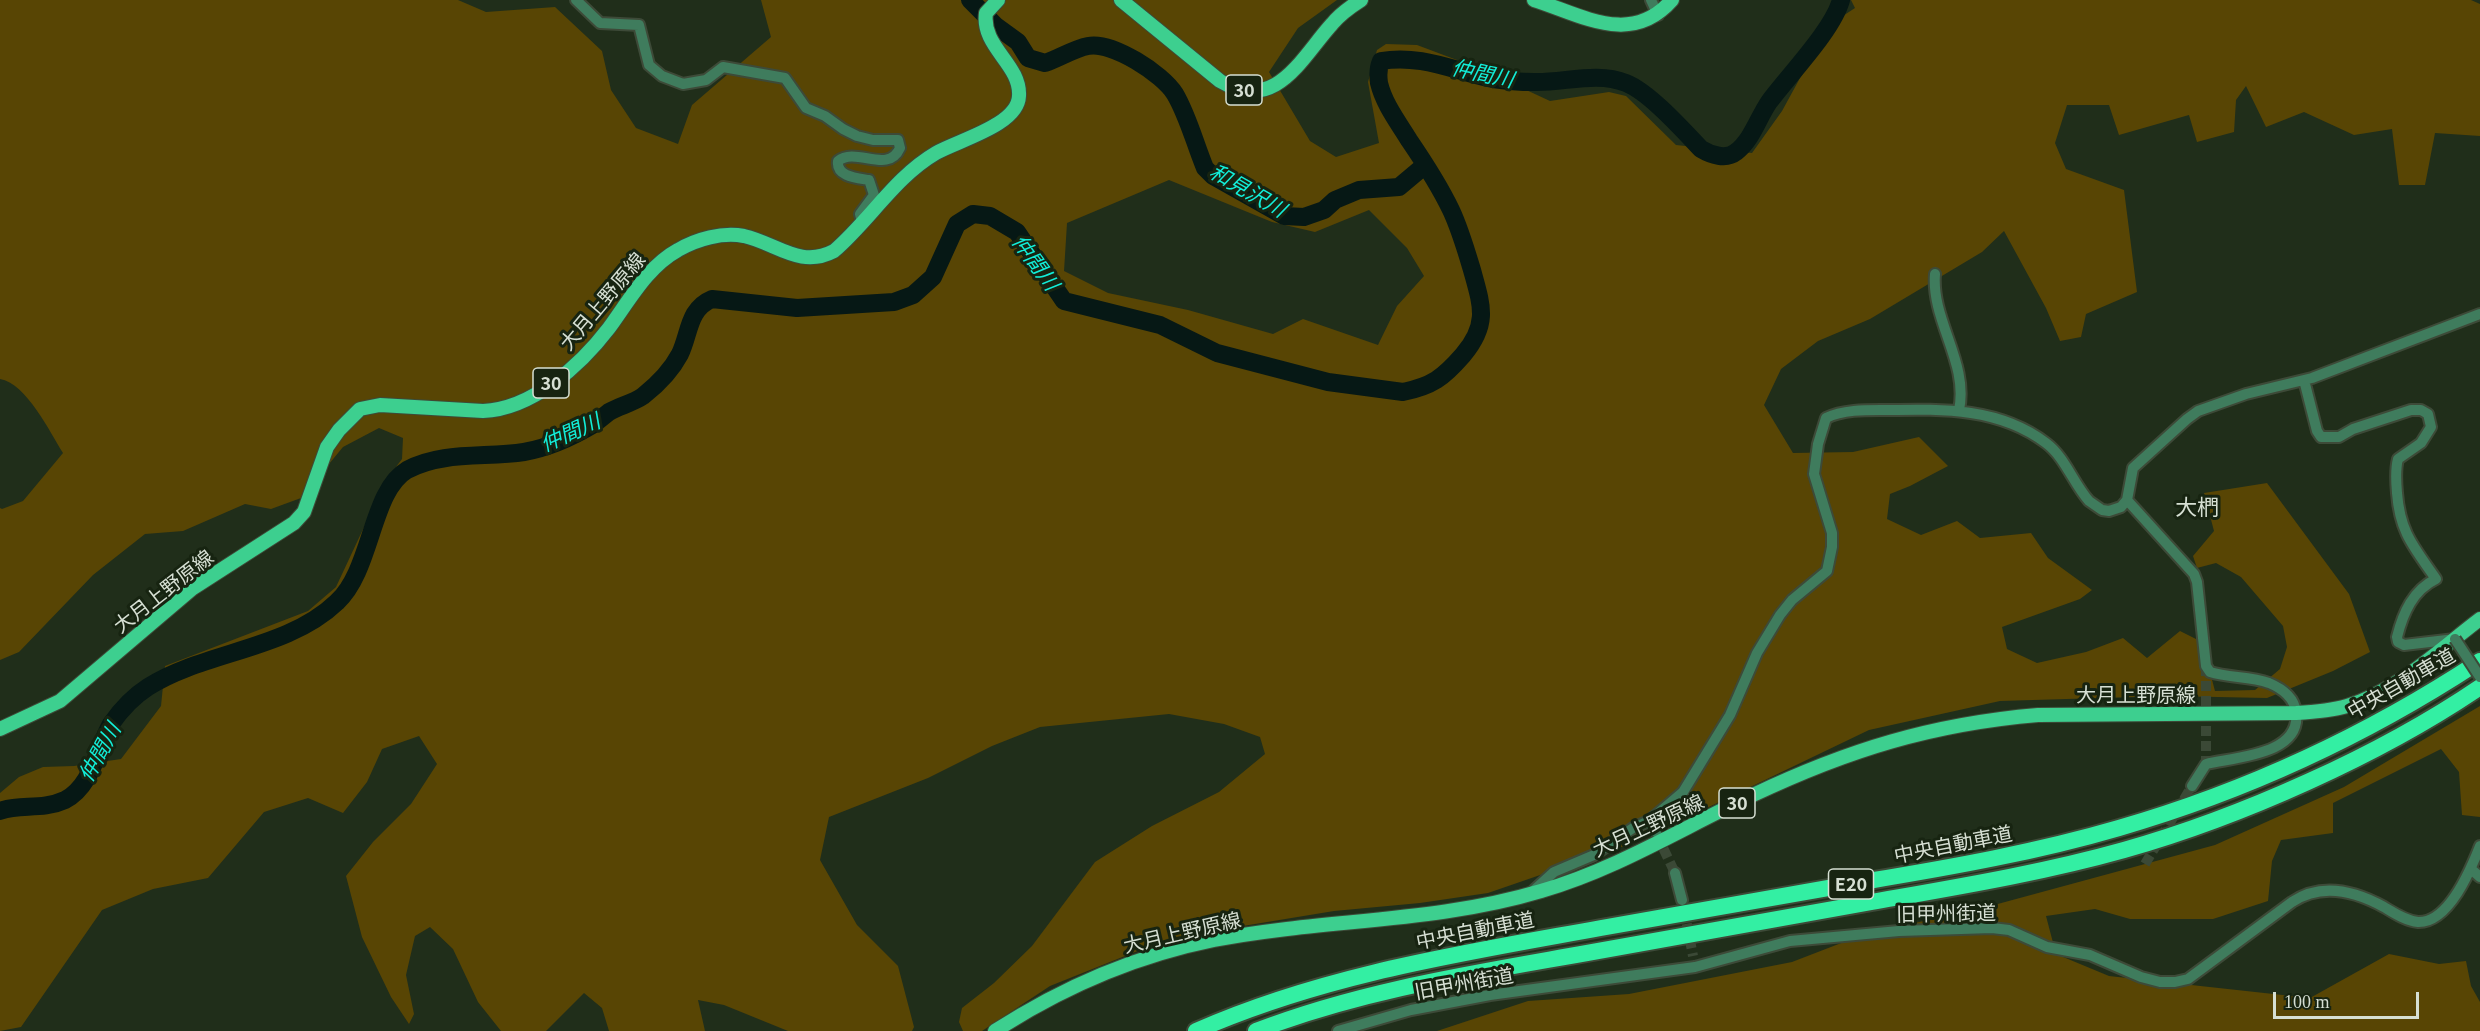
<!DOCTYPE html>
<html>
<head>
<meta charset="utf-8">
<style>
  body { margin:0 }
  #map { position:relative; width:2480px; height:1031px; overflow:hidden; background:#202e1a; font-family:Georgia,serif }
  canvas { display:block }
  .scale { position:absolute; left:2273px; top:992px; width:146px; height:27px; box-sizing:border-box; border:3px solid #d6dfd3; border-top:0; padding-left:8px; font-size:18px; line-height:21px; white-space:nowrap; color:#d6dfd3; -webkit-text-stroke:4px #172411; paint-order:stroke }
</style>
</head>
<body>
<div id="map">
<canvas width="2480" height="1031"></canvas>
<div class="scale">100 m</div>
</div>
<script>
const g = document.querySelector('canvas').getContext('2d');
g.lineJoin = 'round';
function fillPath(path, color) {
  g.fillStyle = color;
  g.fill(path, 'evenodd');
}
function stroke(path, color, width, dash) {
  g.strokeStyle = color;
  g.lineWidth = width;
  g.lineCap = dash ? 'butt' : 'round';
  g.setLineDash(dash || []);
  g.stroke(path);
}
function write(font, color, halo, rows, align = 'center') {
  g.font = font + ' Georgia,"Noto Sans JP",serif';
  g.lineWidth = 6;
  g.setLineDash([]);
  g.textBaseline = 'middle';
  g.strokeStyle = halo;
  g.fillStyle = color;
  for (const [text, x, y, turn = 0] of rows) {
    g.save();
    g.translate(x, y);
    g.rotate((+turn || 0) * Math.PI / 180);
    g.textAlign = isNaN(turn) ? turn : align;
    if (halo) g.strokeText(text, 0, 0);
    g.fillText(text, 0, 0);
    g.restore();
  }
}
fillPath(new Path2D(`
  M0 0H458L486 12 555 7 602 51 611 90 636 128 678 144 692 105 771 37 761 0H1337L1298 28 1269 72 1310 141 1336 157 1379 143 1368 82 1377 50 1386 44 1417 45 1481 69 1550 101 1609 92 1626 96 1676 145 1752 153 1782 111 1829 25 1855 8 1851 0H2471L2480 4V136L2435 133 2425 185H2399L2392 129 2354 135 2304 112 2266 127 2246 86 2236 100 2234 132 2197 142 2189 115 2119 135 2109 105H2067L2055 143 2066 169 2124 190 2137 292 2086 314 2081 337 2060 341 2046 308 2004 231 1982 252 1870 319 1818 341 1781 369 1764 405 1793 453 1853 452 1919 437 1948 466 1910 486 1890 494 1887 519 1921 535 1957 521 1980 538 2031 533 2048 558 2092 590 2080 599 2002 627 2007 649 2037 663 2086 652 2123 638 2147 658 2180 631 2202 642 2215 691 2255 690 2280 669 2287 647 2283 626 2241 577 2216 563 2197 568 2193 556 2214 531 2204 493 2267 483 2349 594 2370 652 2333 671 2267 698 2167 696 2000 701 1869 730 1636 842 1488 893 1420 903 1334 911 1170 938 1050 986 982 1031H963L959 1022 962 1008 994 983 1032 946 1095 862 1152 826 1219 792 1265 754 1260 737 1224 724 1169 714 1040 727 992 746 928 778 829 817 820 860 857 925 898 966 914 1027 912 1031H788L724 1005 698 1000 705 1031H609L602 1008 584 993 546 1031H501L478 1002 453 949 430 927 415 936 406 975 414 1014 409 1024 391 997 362 937 346 876 373 842 411 804 437 764 419 736 382 749 367 782 343 813 308 798 264 812 208 878 153 889 102 910 21 1027 0 1031V793L19 777 43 767 74 766 121 759 161 706 165 666 308 611 336 587 386 480 402 459 403 438 379 428 343 447 301 498 271 509 245 504 183 531 145 534 93 575 19 652 0 660V508L2 509 23 501 63 453C50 432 26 383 0 379ZM1169 180 1272 222 1315 232 1369 210 1407 248 1424 276 1397 306 1378 345 1303 319 1273 334 1188 310 1108 293 1064 271 1067 223Z
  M2480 706V817L2462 815 2459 772 2441 749 2333 803V833L2281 840 2272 861 2268 901 2213 919H2130L2095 909 2046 916 2056 954 2109 976 2310 998 2389 954 2439 964 2466 961 2471 986 2480 1002V1031H1437L1528 1001 1629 994 1792 962 1862 935 1994 905 2215 845 2344 787Z`), '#584504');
stroke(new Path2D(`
  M970 0 996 26 1018 42 1028 58 1045 63C1060 58 1073 49 1088 46 1112 41 1163 74 1175 94 1188 116 1195 144 1205 168L1213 176 1284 216 1304 217 1324 210 1335 200 1359 190 1399 187 1424 166
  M0 811C20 803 41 811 65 800 92 786 97 749 111 724 120 711 134 696 148 687 205 651 287 650 337 602 372 570 371 491 407 470 442 451 486 458 524 452 547 448 574 436 594 424 599 420 604 416 609 412 619 406 633 403 643 396 657 385 671 371 680 354 690 333 688 309 712 299L797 308 894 302 913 295 933 277 957 224 973 214 990 216 1017 232 1064 301 1160 325 1217 353 1328 382 1403 392C1432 386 1443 378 1463 355 1489 324 1482 306 1472 270 1466 250 1460 229 1451 210 1439 185 1424 162 1409 140 1398 122 1384 104 1379 83 1378 76 1378 68 1381 61 1421 54 1454 71 1493 79 1506 81 1521 82 1534 82 1564 83 1597 71 1626 83 1649 92 1683 130 1701 149 1711 155 1726 160 1736 152 1752 140 1758 118 1769 102 1789 75 1833 30 1841 0`), '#061815', 18);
stroke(new Path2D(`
  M2206 666V764
  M1657 835 1675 873
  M2145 864 2192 786
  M1684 909 1693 956`), '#3b4936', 10, [10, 5]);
const minor = new Path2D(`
  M576 0 600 23 639 25 649 65 662 76 683 84 706 80 723 67 785 78 806 108 825 116 843 129 857 136 873 140H898L900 148C888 175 856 146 838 161 836 177 857 178 869 180L874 195 860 214 862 222
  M1651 0 1658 15
  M1935 274C1931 320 1969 363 1959 410
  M2304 380 2317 431 2321 437H2339L2353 429 2411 410H2421L2428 414 2431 427 2421 443 2398 459C2395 470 2396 482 2397 493 2400 533 2414 547 2436 579 2413 590 2403 613 2397 637L2398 642 2404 645 2455 639
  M2127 500 2194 574 2197 582 2206 666 2210 672C2229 678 2250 676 2269 683 2281 688 2294 697 2296 712 2302 755 2235 757 2206 764L2192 786
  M1649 821 1656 832
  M2471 869 2480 877
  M1675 873 1682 900
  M1531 893 1554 872 1594 855 1633 828 1649 821 1683 792 1730 715 1757 653 1780 615 1792 600 1827 571 1832 547V533L1814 474 1818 444 1826 418C1844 409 1869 410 1889 410 1944 409 2000 408 2046 443 2065 457 2073 483 2089 501L2102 510 2109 511 2121 507 2127 500 2133 468 2187 419 2198 411 2246 394 2312 378 2480 314
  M1338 1031 1411 1010 1490 995 1695 967 1790 941 1899 931 1992 928 2009 930 2047 947 2090 955 2141 977 2160 982H2175L2188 979 2292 902C2322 882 2355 891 2384 907 2394 913 2406 921 2418 922 2449 923 2471 869 2480 846`);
const major = new Path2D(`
  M1121 0 1220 81C1276 114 1301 58 1332 24 1340 14 1350 7 1361 0
  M1534 0C1582 15 1631 47 1672 0
  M0 729 60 701 193 588 294 523 304 512 327 447 339 430 360 409 380 405 483 411C532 409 580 366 609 328 629 301 647 267 678 250 697 239 722 232 744 236 776 243 800 269 834 251 870 220 895 177 936 153 959 140 1018 125 1019 96 1021 64 981 47 986 13L998 0
  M995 1031C1063 987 1135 956 1214 940 1322 919 1435 923 1541 891 1617 869 1682 828 1753 795 1848 750 1932 724 2038 715L2296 713C2314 712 2330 711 2347 706 2397 691 2439 650 2480 619`);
const highway = new Path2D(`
  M1196 1031C1325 974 1464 953 1601 928 1690 913 1779 897 1868 881 1952 867 2037 852 2119 828 2247 791 2369 734 2480 661
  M1256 1031C1362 990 1475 973 1587 953 1682 936 1777 919 1872 902 1957 887 2042 873 2124 850 2241 817 2380 755 2480 687`);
stroke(minor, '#3d4a38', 14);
stroke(major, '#3d4a38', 16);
stroke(highway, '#3d4a38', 20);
stroke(minor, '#3f7c5d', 10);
stroke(major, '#3dcf8f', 14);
stroke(highway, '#33efa3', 16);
const minorBridge = new Path2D(`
  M2455 639 2480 677`);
stroke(minorBridge, '#3d4a38', 14, []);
stroke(minorBridge, '#3f7c5d', 10);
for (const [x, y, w] of [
  [1244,90,36],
  [551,383,36],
  [1737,803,36],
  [1851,884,45]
]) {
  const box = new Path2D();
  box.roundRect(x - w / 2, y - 15, w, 30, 4.5);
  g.fillStyle = '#172411';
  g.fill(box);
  stroke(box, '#d6dfd3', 1.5);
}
write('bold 18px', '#d6dfd3', null, [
  ["30",1244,90],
  ["30",551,383],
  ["30",1737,803],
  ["E20",1851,884]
]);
write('20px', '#d6dfd3', '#172411', [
  ["大月上野原線",602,301,-50],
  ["大月上野原線",163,591,-38],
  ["中央自動車道",2401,683,-30],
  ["大月上野原線",2136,694],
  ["大月上野原線",1648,825,-25],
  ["中央自動車道",1953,844,-11],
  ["旧甲州街道",1946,913,-1],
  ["中央自動車道",1475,930,-11],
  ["大月上野原線",1182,932,-13],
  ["旧甲州街道",1464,983,-10]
]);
write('italic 21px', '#12eed9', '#172411', [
  ["仲間川",1483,73,12],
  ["和見沢川",1248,190,30],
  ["仲間川",1036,262,54],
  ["仲間川",570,432,-24],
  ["仲間川",99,752,-61]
]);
write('22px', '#d6dfd3', '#172411', [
  ["大椚",2197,507]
]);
</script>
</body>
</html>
